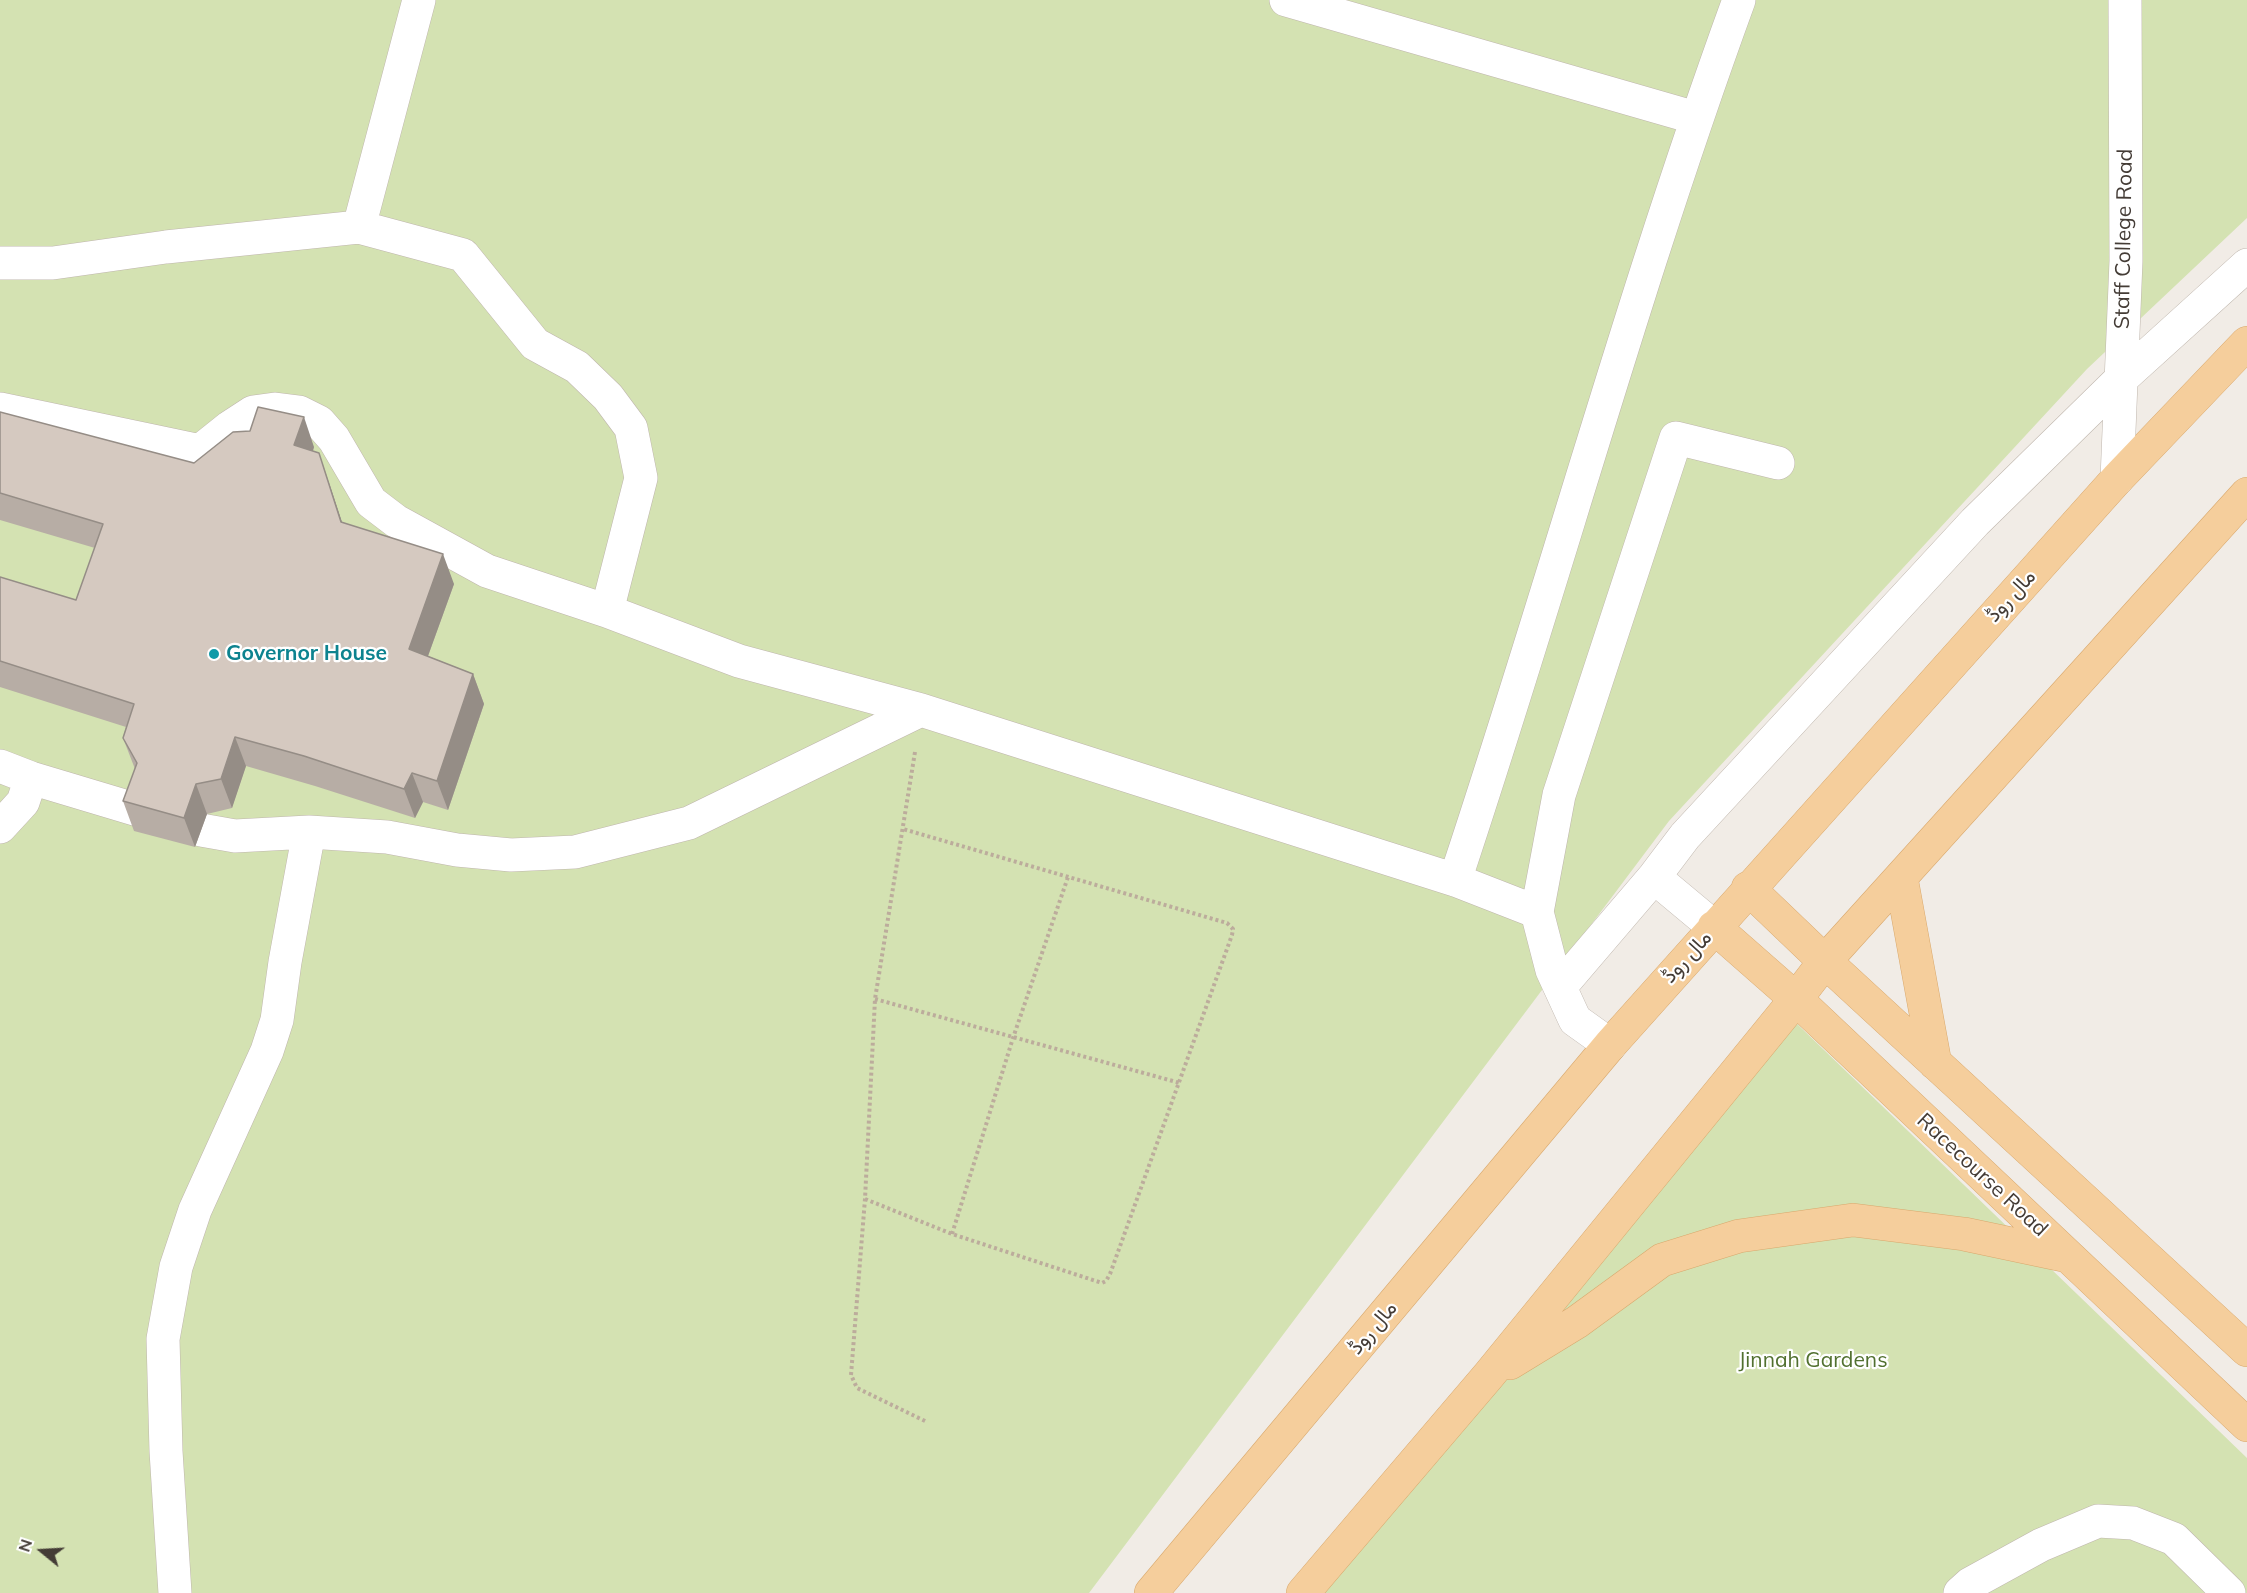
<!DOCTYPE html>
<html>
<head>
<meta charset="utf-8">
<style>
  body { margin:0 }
  #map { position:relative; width:2247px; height:1593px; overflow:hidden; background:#f1ece6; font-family:Mulish,sans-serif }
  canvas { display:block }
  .north { position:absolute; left:12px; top:1521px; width:60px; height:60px; -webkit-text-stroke:4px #fff; paint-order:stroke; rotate:288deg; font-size:16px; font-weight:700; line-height:24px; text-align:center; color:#443c36 }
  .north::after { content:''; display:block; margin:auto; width:21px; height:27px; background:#443c36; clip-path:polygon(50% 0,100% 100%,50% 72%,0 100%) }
</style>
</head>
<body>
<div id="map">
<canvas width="2247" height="1593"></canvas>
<div class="north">N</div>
</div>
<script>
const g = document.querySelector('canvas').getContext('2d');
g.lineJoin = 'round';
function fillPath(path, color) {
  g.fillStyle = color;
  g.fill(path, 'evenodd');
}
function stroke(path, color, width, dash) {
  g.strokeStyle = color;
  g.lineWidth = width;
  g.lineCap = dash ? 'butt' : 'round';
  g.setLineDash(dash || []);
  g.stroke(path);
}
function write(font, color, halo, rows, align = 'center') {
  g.font = font + ' Mulish,Vazirmatn,sans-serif';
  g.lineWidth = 4.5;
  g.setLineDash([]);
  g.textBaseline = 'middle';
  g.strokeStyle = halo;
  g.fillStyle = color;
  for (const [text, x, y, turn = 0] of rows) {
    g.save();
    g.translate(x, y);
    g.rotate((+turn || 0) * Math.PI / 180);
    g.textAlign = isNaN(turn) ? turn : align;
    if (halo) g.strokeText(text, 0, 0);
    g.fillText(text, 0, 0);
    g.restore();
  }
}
fillPath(new Path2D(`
  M0 0H2247V218L2087 369 1669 821 1089 1593H0Z
  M1794 1021 2247 1458V1593H1319Z`), '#d4e2b2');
const minor = new Path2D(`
  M1286 0 1696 118
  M359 227 419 0
  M0 263H53L166 247 359 227 463 255 535 344 577 367 608 397 631 428 641 478 607 611 739 661 921 710 1455 880 1537 912
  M0 409 200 451 230 427 253 412 275 409 299 412 319 422 334 439 371 502 396 521 487 571 607 611
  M2117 479 2126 261 2125 0
  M0 766 31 778
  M0 827 23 802 31 778 141 811
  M201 830 235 836 309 832
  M1455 880C1553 587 1633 290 1739 0
  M1714 927 1654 877 1685 836 1975 522 2120 380 2247 265
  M1560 987 1654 877
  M1610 1045 1575 1020 1552 970 1537 912 1559 795 1676 438 1778 463
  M175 1593 166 1451 163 1339 176 1267 195 1210 267 1051 277 1020 285 962 309 832 387 837 457 850 511 855 575 852 689 823 921 710
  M1960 1593 1970 1584 2041 1545 2098 1521 2133 1523 2174 1539 2229 1593`);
const major = new Path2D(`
  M1901 877 1935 1063
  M1748 888 1816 953 2247 1350
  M1714 927 1796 999 2247 1425
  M1510 1363 1577 1322 1662 1260 1739 1236 1853 1220 1964 1234 2068 1256
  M1151 1593 1610 1045 2117 479 2247 343
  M1303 1593 1489 1375 1796 999 1825 961 2247 494`);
stroke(minor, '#bfb6ad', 34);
stroke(major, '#d8a86d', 34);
stroke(new Path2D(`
  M915 752 875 999 865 1199 851 1375 857 1388 927 1422
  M875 999 1180 1083
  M865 1199 952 1234 1102 1283 1106 1281 1110 1274 1232 935 1233 929 1227 923 903 829
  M952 1234 1013 1038 1068 877`), '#bcac9c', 4, [3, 3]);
stroke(minor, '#fff', 33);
stroke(major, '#f5ce9c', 33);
fillPath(new Path2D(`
  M0 412 194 463 314 447 313 451 329 483 342 523 454 584 428 656 473 674 484 704 448 810 423 802 415 818 315 786 246 766 232 808 207 814 195 847 134 831 123 801 135 769 123 738 126 727 0 687V577L76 600 95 548 0 520Z`), '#b7ada5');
fillPath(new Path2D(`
  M304 417 314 447 305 475 294 445Z
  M319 453 352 552 341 522Z
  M443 554 454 584 420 678 409 649Z
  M473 674 484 704 448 810 437 781Z
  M235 737 246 766 232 808 221 779Z
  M412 773 423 802 415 818 404 789Z
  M196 784 207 814 195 847 184 818Z`), '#958d86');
const building = new Path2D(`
  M258 407 304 417 294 445 319 453 341 522 443 554 409 649 473 674 437 781 412 773 404 789 304 756 235 737 221 779 196 784 184 818 123 801 137 763 123 738 134 704 0 661V577L76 600 103 524 0 493V412L194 463 233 432 250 431Z`);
fillPath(building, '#d5c9c0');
stroke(building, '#958d86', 1.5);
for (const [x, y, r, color] of [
  [214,654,6,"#0f9aa8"]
]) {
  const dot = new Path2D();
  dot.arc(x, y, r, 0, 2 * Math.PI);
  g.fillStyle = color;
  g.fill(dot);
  stroke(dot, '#fff', 2);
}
write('21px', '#443c36', '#fff', [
  ["Staff College Road",2124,239,-89],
  ["مال روڈ",2011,596,-48],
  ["مال روڈ",1687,957,-48],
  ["Racecourse Road",1982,1175,43],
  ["مال روڈ",1373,1328,-50]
]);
write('bold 21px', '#0d838f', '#fff', [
  ["Governor House",226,654]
], 'left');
write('21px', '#51702f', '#fff', [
  ["Jinnah Gardens",1813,1361]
]);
</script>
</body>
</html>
